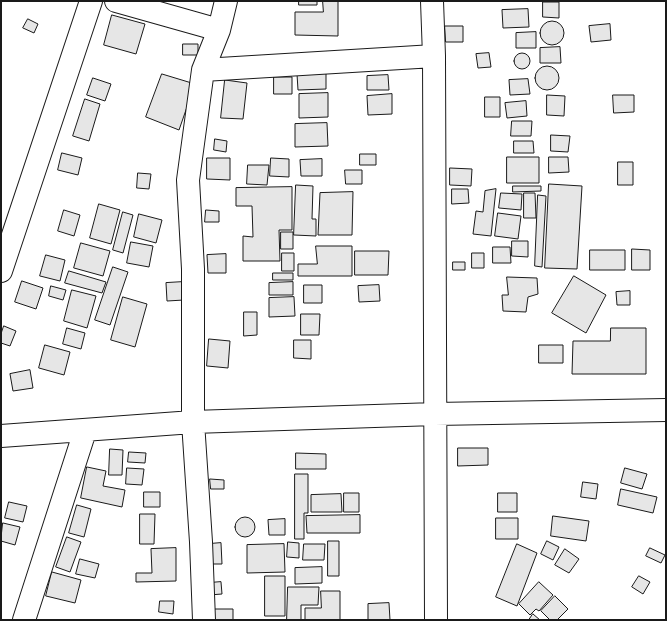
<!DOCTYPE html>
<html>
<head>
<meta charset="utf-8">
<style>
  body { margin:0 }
  #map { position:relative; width:667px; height:621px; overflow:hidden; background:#fff; font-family:Arial,sans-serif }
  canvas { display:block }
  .frame { position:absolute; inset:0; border:2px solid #1a1a1a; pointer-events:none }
</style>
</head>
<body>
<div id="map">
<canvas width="667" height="621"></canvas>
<div class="frame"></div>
</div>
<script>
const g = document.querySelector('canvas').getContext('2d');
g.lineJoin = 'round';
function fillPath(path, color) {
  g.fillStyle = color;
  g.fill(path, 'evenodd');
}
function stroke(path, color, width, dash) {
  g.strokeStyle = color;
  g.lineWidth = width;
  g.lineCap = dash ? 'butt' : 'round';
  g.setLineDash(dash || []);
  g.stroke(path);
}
const building = new Path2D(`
  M299 1H317V5H299Z
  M323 1H338V36L295 35V12H323Z
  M543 2H559V18L543 17Z
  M528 9 529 27 503 28 502 10Z
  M112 15 145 24 136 54 104 45Z
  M28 19 38 24 34 33 23 28Z
  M540 33a12 12 0 1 1 24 0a12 12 0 1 1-24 0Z
  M610 24 611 40 591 42 589 26Z
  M445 26H463V42H446Z
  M536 32V48H516V33Z
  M183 44H198V55H183Z
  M560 47 561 63H540V48Z
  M489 53 491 67 478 68 476 54Z
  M514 61a8 8 0 1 1 16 0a8 8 0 1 1-16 0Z
  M535 78a12 12 0 1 1 24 0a12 12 0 1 1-24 0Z
  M326 73V89L298 90 297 74Z
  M162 74 195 84 179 130 146 117Z
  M388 75 389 90H367V76Z
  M274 77H292V94H274Z
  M93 78 111 84 105 101 87 95Z
  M528 79 530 94 510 95 509 80Z
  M225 80 247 83 243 119 221 118Z
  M328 93V117L299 118V94Z
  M392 94V114L368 115 367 96Z
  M547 95 565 96 564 116 547 115Z
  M613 95H634V112L614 113Z
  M485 97H500V117H485Z
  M85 99 100 104 89 141 73 136Z
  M526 101 527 116 507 118 505 103Z
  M512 121H532L531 136H511Z
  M327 123 328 146 295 147V124Z
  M551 135 570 136 568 152 551 151Z
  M215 139 227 141 226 152 214 150Z
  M514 141H533L534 153H514Z
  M62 153 82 158 78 175 58 170Z
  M360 154H376V165H360Z
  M507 157H539V183H507Z
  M549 157H568L569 172 549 173Z
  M207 158H230V180L207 179Z
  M271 158 289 159V177L270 176Z
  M322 159V176H301L300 160Z
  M618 162H633V185H618Z
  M248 165H269L267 185 247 184Z
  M450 168 472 169 471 186 450 185Z
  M345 170H362V184H346Z
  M138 173 151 174 149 189 137 188Z
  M549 184 582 186 577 269 545 268Z
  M296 185 313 186 312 219H316V236L294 235Z
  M513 186H541V191L513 192Z
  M292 187V230H279L280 261H243V236L253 237 252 206H236V188Z
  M452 189H468L469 203 452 204Z
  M496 189 491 236 473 234 476 211 483 212 485 191Z
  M353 192 352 235H318L320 193Z
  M501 193 522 194 521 210 499 208Z
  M524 193H535L536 218H524Z
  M538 195 546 196 542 267 535 266Z
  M99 204 120 210 111 244 90 238Z
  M64 210 80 215 74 236 58 231Z
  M206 210 219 211V222H205Z
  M123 212 133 215 123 253 113 250Z
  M498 213 521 216 518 239 495 236Z
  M139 214 162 220 156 243 134 237Z
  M281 232H293V249H281Z
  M512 241H528V257L512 256Z
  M131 242 153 246 149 267 127 263Z
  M81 243 110 251 103 276 74 268Z
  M316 246H352V276H298V264H317Z
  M493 247H510L511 263H493Z
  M632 249 650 250V270H632Z
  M590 250H625V270H590Z
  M355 251H389L388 275H355Z
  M282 253H294V271H282Z
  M472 253H484V268H472Z
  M226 254V273H208L207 255Z
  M46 255 65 260 60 281 40 276Z
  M453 262H465V270H453Z
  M113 267 128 272 110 325 95 320Z
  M69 271 106 282 102 293 65 283Z
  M273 273H293V280H273Z
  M574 276 606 295 586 333 552 313Z
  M507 277 537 278 538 294 528 297 526 312 503 311 502 295H508Z
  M22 281 43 288 36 309 15 302Z
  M183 282 184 300 167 301 166 283Z
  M293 282V295H269V283Z
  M304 285H322V303H304Z
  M379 285 380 301 359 302 358 286Z
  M51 286 66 290 63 300 49 296Z
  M72 290 96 296 87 328 64 321Z
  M630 291V305H617L616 292Z
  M123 297 147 304 135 347 111 340Z
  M294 297 295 316 269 317V298Z
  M244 312H257V335L244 336Z
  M301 314H320L319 335H301Z
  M4 326 16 331 10 346 1 343V334Z
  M67 328 85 333 81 349 63 344Z
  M611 328H646V374H572L573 341H610Z
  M209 339 230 341 228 368 207 366Z
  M294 340H311V359L294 358Z
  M45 345 70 352 64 375 39 368Z
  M539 345H563V363H539Z
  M30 370 33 388 13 391 10 374Z
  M458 448H488V465L458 466Z
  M110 449 123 450 122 475H109Z
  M129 452 146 453 145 463 128 462Z
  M296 453 326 454V469H296Z
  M87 467 106 471 103 486 125 490 122 507 81 498Z
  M127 468 144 469 142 485 126 484Z
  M625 468 647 474 642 489 621 483Z
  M295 474H308V513H304V539H295Z
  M210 479 224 480V489H211Z
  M583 482 598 484 596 499 581 497Z
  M621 489 657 497 653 513 618 505Z
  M144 492H160V507H144Z
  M344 493H359V512H344Z
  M498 493H517V512H498Z
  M341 494 342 512H311V495Z
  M9 502 27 506 23 522 5 518Z
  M77 505 91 509 84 537 69 533Z
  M140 514H155L154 544H140Z
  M360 515V533H307L306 516Z
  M553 516 589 521 586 541 551 536Z
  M235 527a10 10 0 1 1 20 0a10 10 0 1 1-20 0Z
  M496 518H518V539H496Z
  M285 519V535H269L268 520Z
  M3 523 20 527 15 545 1 541Z
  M67 537 81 542 70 572 56 567Z
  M328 541H339V576H328Z
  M547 541 559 547 553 560 541 554Z
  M288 542 299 543V558L287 557Z
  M221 543 222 564H209V544Z
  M284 544 285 572 247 573V545Z
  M304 544H325L324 560H303Z
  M517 544 537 553 517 606 496 597Z
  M176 548V581L136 582V573H152L151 549Z
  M650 548 665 555 661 563 646 556Z
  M565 549 579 559 569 573 555 565Z
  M80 559 99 564 95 578 76 574Z
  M322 567V583L295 584V568Z
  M52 572 81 580 75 603 46 596Z
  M265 576H285V616H265Z
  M639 576 650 582 643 594 632 587Z
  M221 582 222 594 209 595V583Z
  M539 582 553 595 539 611 536 609 530 615 519 604Z
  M288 587H319L318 605H301V620H287Z
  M321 591H340V620H305V608H321Z
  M555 596 568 609 557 620H550L541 611Z
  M160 601H174L173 614 159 612Z
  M389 603 390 620H368V604Z
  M212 609H233V620H212Z
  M533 614 540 620H529Z`);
fillPath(building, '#e6e6e6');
stroke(building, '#1a1a1a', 1);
const street = new Path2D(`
  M116 1 219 30
  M432 1 434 56 436 620
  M203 70 434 56
  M1 271 91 1
  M1 436 193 422 435 414 666 410
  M24 620 85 431
  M204 620 201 542 193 422V269L188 180 203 70 219 30 226 1`);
stroke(street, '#1a1a1a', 24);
stroke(street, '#fff', 22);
</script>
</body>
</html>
